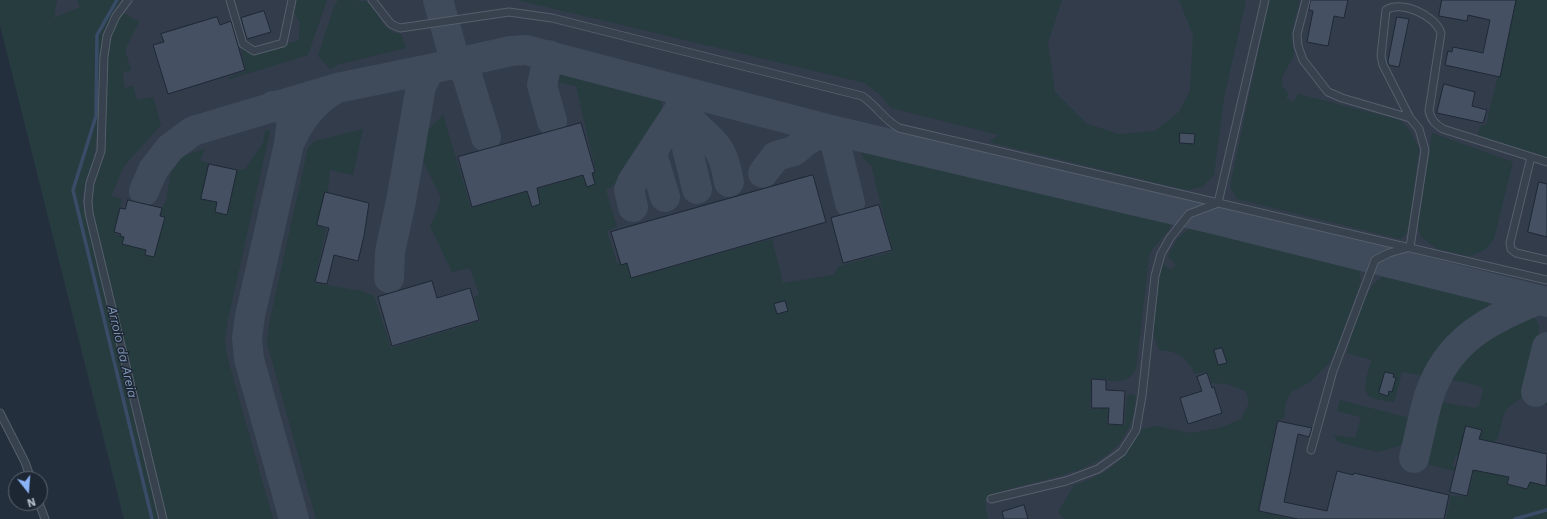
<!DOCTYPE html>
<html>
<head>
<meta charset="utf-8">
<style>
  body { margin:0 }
  #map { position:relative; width:1547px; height:519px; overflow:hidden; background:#242f3e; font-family:"Work Sans",sans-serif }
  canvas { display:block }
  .north { position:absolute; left:8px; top:471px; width:40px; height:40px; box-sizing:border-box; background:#1d2633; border:1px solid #59626f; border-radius:50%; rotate:163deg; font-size:11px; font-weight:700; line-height:16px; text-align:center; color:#b4bcc9 }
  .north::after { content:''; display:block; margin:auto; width:14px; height:18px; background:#8ab4f8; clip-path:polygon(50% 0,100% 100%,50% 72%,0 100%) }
</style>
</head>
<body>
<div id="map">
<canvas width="1547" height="519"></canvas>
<div class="north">N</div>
</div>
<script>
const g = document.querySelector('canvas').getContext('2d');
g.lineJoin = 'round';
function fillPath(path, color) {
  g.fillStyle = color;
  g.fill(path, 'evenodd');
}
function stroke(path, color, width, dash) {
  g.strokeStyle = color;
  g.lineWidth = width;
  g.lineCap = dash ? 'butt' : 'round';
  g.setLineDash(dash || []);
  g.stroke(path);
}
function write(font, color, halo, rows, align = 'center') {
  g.font = font + ' "Work Sans",sans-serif';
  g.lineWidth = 3;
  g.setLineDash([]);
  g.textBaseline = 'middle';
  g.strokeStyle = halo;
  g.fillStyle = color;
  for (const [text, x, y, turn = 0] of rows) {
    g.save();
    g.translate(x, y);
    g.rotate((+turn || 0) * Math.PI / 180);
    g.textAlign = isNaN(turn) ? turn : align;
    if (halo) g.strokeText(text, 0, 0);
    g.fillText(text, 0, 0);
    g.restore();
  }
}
fillPath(new Path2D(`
  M0 0H1547V519H124L0 25Z`), '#323c4b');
fillPath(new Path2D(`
  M0 0H57L54 18 80 7 77 0H121C90 40 102 94 96 142 94 163 84 181 82 202L158 519H124L0 25Z
  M294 0H327L308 55 230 79 227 78 246 71 241 48 249 53H259L299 40 300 23 294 12Z
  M338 0C346 0 359 0 367 2 380 7 378 32 401 34L406 48 340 64 330 69 318 56 334 7Z
  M517 0H1062L1048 43 1055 92 1087 124 1119 134 1155 131 1179 112 1190 91 1193 35 1179 0H1246L1224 98 1214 175 1202 187 1185 190 989 142 999 135 891 108 879 94 865 83Z
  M1269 0H1300L1291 34 1294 56 1282 77V86L1289 94 1286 98 1293 102 1298 94 1400 120 1411 132 1419 149 1409 225 1406 234 1400 239 1237 199 1230 187Z
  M1516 0H1547V157L1482 137 1478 134 1480 126 1486 125Z
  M122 12 139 22 125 50 131 70 123 72 124 88 133 86 137 100 153 97 161 125 124 166 111 196 122 199 114 234 153 246 162 208 166 201 173 159 205 149 200 160 209 164 201 199 217 202 215 212 227 215 237 170 245 169 263 143 265 130 270 131 227 324 225 341 227 356 273 519H167L92 214C91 205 91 196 92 187 95 173 102 160 104 146 108 110 98 39 122 12Z
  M560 66 660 94C670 115 639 163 624 177 619 182 612 186 606 190L617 227 607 231 617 263 626 261 632 278 772 239 783 283 833 275 839 266 893 252 871 165C863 159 860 156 863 146L1169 220 1170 228 1152 250 1149 257 1136 368C1130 381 1123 381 1110 381L1107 379 1091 378 1090 409 1099 410V397H1110L1107 425H1125L1127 395 1133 394 1136 397C1129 482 1043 471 986 498L985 504 988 519H316L267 343 269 324 308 148 315 141 363 129 353 175 330 170 328 191 318 226 326 229 314 283 362 291 374 296 391 348 481 321 474 297 479 295 470 268 452 272 430 226 437 212 441 198 418 151 427 131 443 115 471 208 596 172 576 86 553 81 557 67Z
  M1432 133 1513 162 1494 239 1486 249 1470 256 1437 249 1421 237 1418 226Z
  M1190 228H1200L1358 265 1361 281 1336 350 1328 364 1311 381 1290 393 1285 405 1284 418 1277 420 1258 511 1291 519H1064L1058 512 1074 485C1110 474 1123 461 1142 429L1157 426 1189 433 1220 428 1241 419 1249 403 1246 391 1227 384 1212 383 1207 371 1195 374C1185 355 1180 352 1159 350L1153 333 1158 274 1163 264 1171 270 1176 265 1168 256 1178 238Z
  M1439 262 1547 287V297L1452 274Z
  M1390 273 1495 298 1496 311 1477 322 1450 344 1426 376 1402 372 1394 402C1387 401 1375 400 1369 396 1361 390 1369 368 1372 360L1347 353C1354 328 1363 282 1390 273Z
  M1526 314 1536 319 1539 326V338L1525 394 1507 409 1503 417 1498 438 1494 442 1486 472 1509 477 1507 484 1527 489 1530 482 1546 486 1547 481V519H1446L1451 496 1468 497 1476 461 1456 455 1452 466 1455 467 1454 471 1422 463 1436 401 1475 408 1479 406 1483 390 1481 386 1443 378C1459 351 1494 319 1526 314Z
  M1547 366V406L1542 396Z
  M1340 400 1409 418 1402 445 1377 452 1338 442 1333 435 1355 438 1361 417 1337 411Z`), '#263c3f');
stroke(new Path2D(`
  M117 0 97 35 96 116 73 190 152 519
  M1515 519 1547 510`), '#394c67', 3.5);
stroke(new Path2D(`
  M438 0 454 57 462 62
  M549 55 542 85 552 121
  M454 57 451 64 458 66 466 72 486 137
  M693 95 685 101C685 126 710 133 720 152 725 160 727 172 729 182
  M273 106C297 111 291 124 289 144 299 122 311 104 332 91
  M681 107V123L697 189
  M289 144 250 316 247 338 249 359 294 519
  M654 150 653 157 665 197
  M763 173 776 156 794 151 806 141 827 129 836 146 850 203
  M144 191 153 170 170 148 193 131 337 88 430 69 511 51 526 50 827 129 1213 219 1547 302
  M633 207 629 190 632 182 685 101
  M389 278 390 252 401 201 421 86 430 69
  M1536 392 1547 347
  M1414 458C1419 438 1423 416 1429 396 1447 341 1488 320 1537 300`), '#3f4a5a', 30);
const building = new Path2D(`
  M1311 0H1348L1344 18 1334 16 1328 46 1307 42 1313 11 1309 10Z
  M1442 0H1516L1500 77 1445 65 1448 51 1452 52 1453 47 1483 53 1490 20 1468 15 1467 21 1439 16Z
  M264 11 271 32 247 39 241 18Z
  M217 17 220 25 231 21 245 70 168 94 153 45 164 42 161 34Z
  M1397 17 1409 19 1399 67 1389 65 1388 62Z
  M1444 84 1475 92 1472 106 1487 110 1483 123 1437 113Z
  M581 123 595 172 592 173 595 184 587 187 583 175 537 188 540 204 532 207 527 191 472 207 458 157Z
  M1180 133 1195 134 1194 144 1180 143Z
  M209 164 237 170 227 215 215 212 217 202 201 199Z
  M813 175 826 222 631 278 627 263 621 265 611 232Z
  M1539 182 1547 184V237L1528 232Z
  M325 192 369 203 364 236 358 261 334 255 327 284 315 282 329 228 317 225Z
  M128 200 162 208 160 216 165 217 154 257 145 255 146 250 122 244 124 237 120 236 121 234 114 232 120 208 125 209Z
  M879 205 892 250 843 263 831 218Z
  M432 281 437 298 470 288 479 320 392 346 378 297Z
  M785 301 788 311 777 314 774 304Z
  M1222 348 1227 363 1218 365 1214 350Z
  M1385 372 1394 374 1393 377 1396 378 1392 392 1389 391 1388 396 1379 393Z
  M1207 373 1212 388 1214 387 1222 413 1188 424 1180 398 1202 391 1197 377Z
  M1092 379 1106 380V390L1125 391 1123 425 1108 424 1109 408H1092Z
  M1278 421 1312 428 1309 437 1298 434 1284 502 1327 511 1337 471 1353 475 1354 473 1449 495 1444 519H1298L1259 511Z
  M1466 426 1482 430 1479 439 1547 454 1546 486 1530 482 1527 489 1507 484 1509 477 1473 470 1467 496 1450 492Z
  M1024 505 1028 519H1004L1002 512Z`);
fillPath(building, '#455162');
stroke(building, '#1f2835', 1);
const lane = new Path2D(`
  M128 0 116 16 107 36 104 56 101 151 90 183 88 201 89 213 163 519
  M230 0 243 44 254 51 283 43 292 0
  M372 0 391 24 400 28 509 12 552 18 862 96C876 105 884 120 899 128L1547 280
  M1306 0 1297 34 1298 46 1303 60 1328 92 1342 98 1410 118
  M1531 157 1510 243 1511 249 1516 253 1547 260
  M0 413 25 462 31 479
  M1311 450 1333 371 1375 260 1389 253 1410 247 1425 150 1419 129 1410 118 1383 65 1381 56 1386 10C1401 0 1435 15 1441 33L1429 111C1431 120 1435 124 1443 129L1547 162
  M991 499 1066 481 1098 469 1122 452 1136 430 1142 396 1155 276 1161 254 1170 238 1189 214 1218 203 1265 0
  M39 503 45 519`);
stroke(lane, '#565f6c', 9);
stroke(lane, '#38414e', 7);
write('italic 13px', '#7c92b1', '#1d2633', [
  ["Arroio da Areia",122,352,77]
]);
</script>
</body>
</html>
